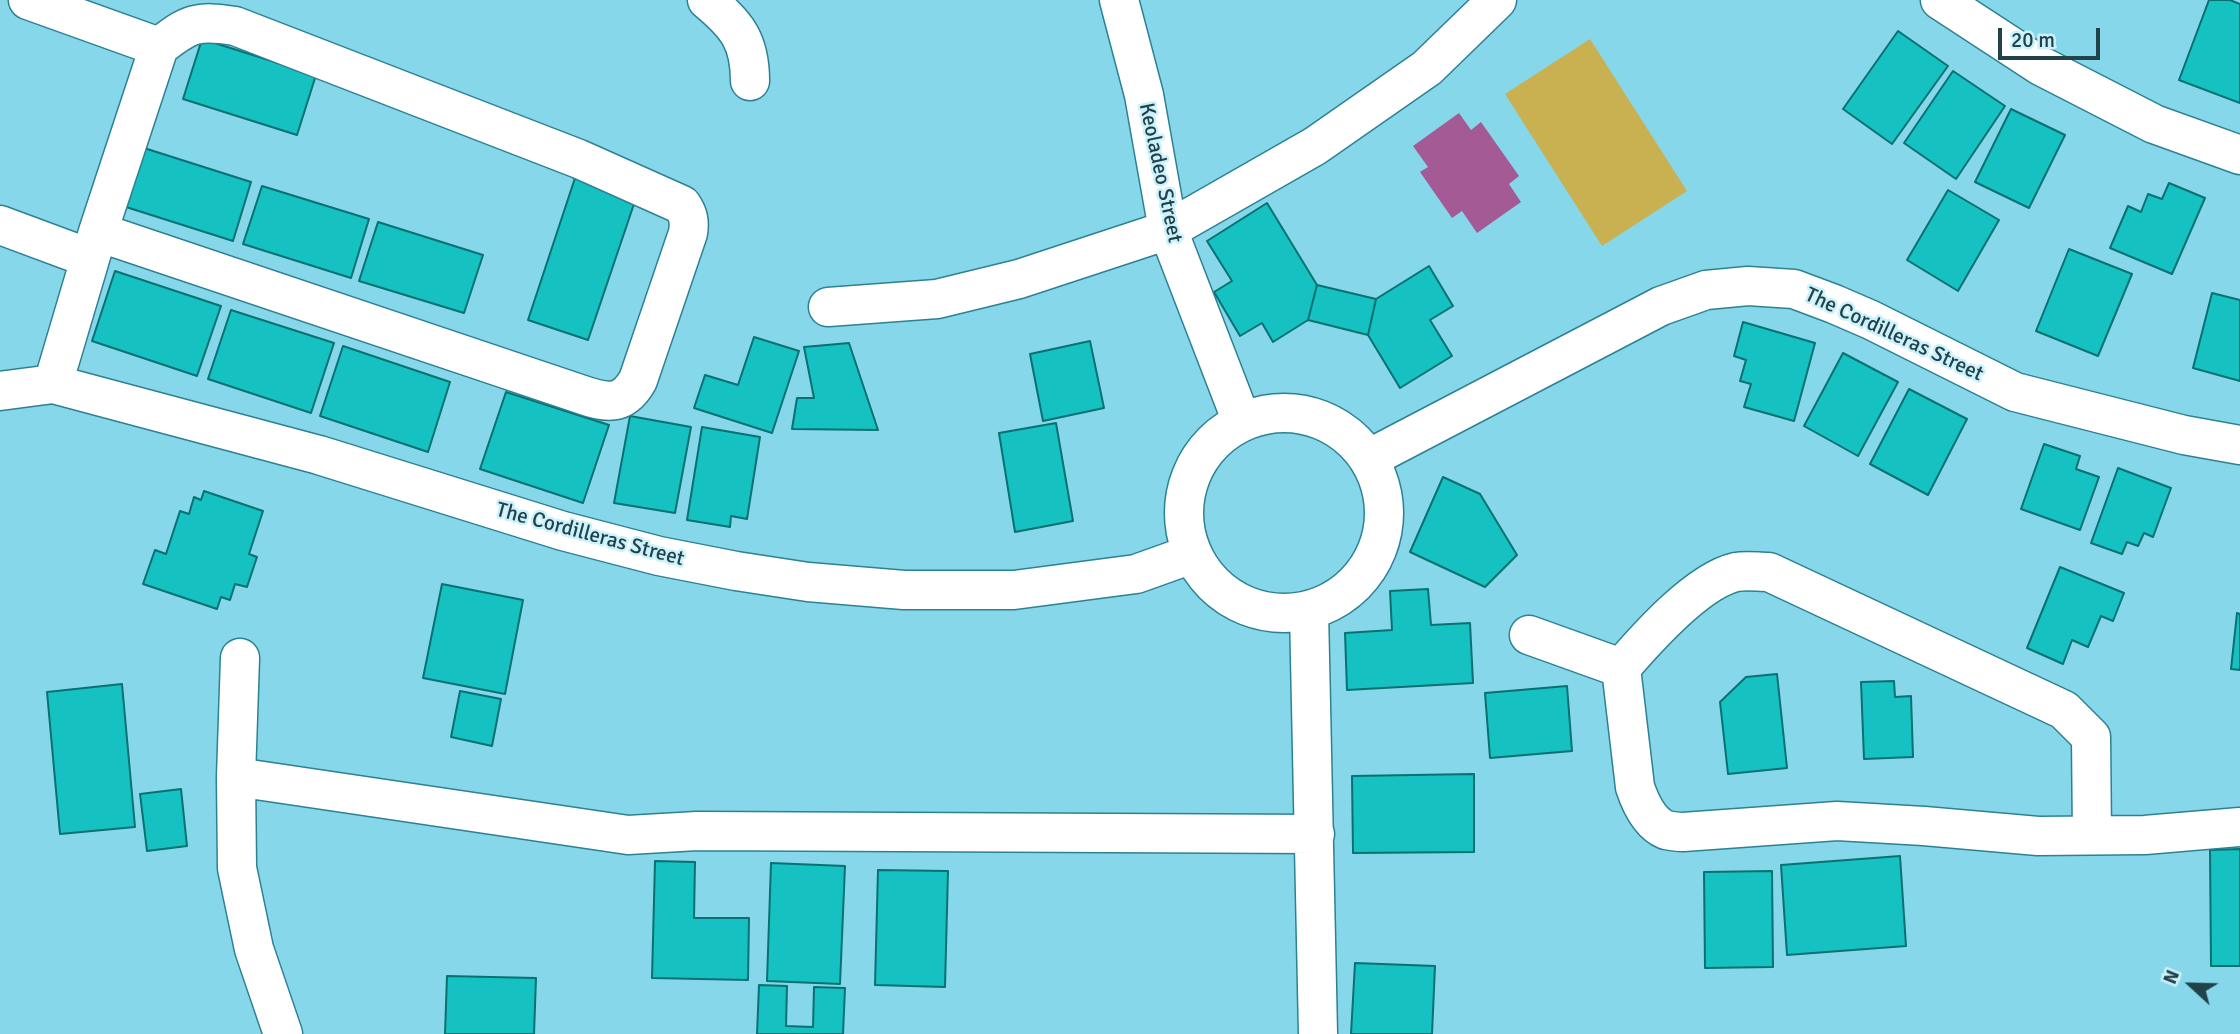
<!DOCTYPE html>
<html>
<head>
<meta charset="utf-8">
<style>
  body { margin:0 }
  #map { position:relative; width:2240px; height:1034px; overflow:hidden; background:#87d7ea; font-family:Signika,sans-serif }
  canvas { display:block }
  .north { position:absolute; left:2156px; top:950px; width:70px; height:70px; -webkit-text-stroke:5px #cbf1fb; paint-order:stroke; rotate:292deg; font-size:19px; font-weight:700; line-height:28px; text-align:center; color:#21424a }
  .north::after { content:''; display:block; margin:auto; width:24px; height:32px; background:#21424a; clip-path:polygon(50% 0,100% 100%,50% 72%,0 100%) }
  .scale { position:absolute; left:1998px; top:28px; width:102px; height:32px; box-sizing:border-box; border:4px solid #21424a; border-top:0; padding-left:9px; font-size:21px; line-height:24px; white-space:nowrap; color:#21424a; -webkit-text-stroke:5px #cbf1fb; paint-order:stroke }
</style>
</head>
<body>
<div id="map">
<canvas width="2240" height="1034"></canvas>
<div class="north">N</div>
<div class="scale">20 m</div>
</div>
<script>
const g = document.querySelector('canvas').getContext('2d');
g.lineJoin = 'round';
function fillPath(path, color) {
  g.fillStyle = color;
  g.fill(path, 'evenodd');
}
function stroke(path, color, width, dash) {
  g.strokeStyle = color;
  g.lineWidth = width;
  g.lineCap = dash ? 'butt' : 'round';
  g.setLineDash(dash || []);
  g.stroke(path);
}
function write(font, color, halo, rows, align = 'center') {
  g.font = font + ' Signika,sans-serif';
  g.lineWidth = 5;
  g.setLineDash([]);
  g.textBaseline = 'middle';
  g.strokeStyle = halo;
  g.fillStyle = color;
  for (const [text, x, y, turn = 0] of rows) {
    g.save();
    g.translate(x, y);
    g.rotate((+turn || 0) * Math.PI / 180);
    g.textAlign = isNaN(turn) ? turn : align;
    if (halo) g.strokeText(text, 0, 0);
    g.fillText(text, 0, 0);
    g.restore();
  }
}
fillPath(new Path2D(`
  M1590 39 1687 191 1602 246 1505 94Z`), '#c9b050');
fillPath(new Path2D(`
  M1459 113 1471 130 1481 122 1519 176 1509 184 1521 202 1477 233 1462 211 1452 218 1420 172 1428 167 1413 146Z`), '#a35a95');
const building = new Path2D(`
  M2209 0H2230L2240 4V103L2179 80Z
  M1898 31 1948 66 1892 144 1843 109Z
  M202 39 316 75 297 135 183 99Z
  M1953 71 2005 106 1956 179 1904 143Z
  M2011 109 2065 135 2029 208 1975 182Z
  M144 148 251 182 233 241 126 207Z
  M575 178 636 198 588 340 528 320Z
  M2169 183 2205 198 2172 274 2110 248 2128 206 2141 212 2148 194 2162 199Z
  M262 186 369 219 351 278 243 244Z
  M1948 190 1999 220 1958 291 1907 260Z
  M1267 203 1317 285 1308 320 1273 342 1262 323 1240 336 1214 292 1232 281 1207 241Z
  M378 222 483 255 464 313 359 281Z
  M2069 249 2132 274 2098 356 2036 331Z
  M1429 266 1453 306 1430 320 1452 356 1400 388 1368 335 1376 299Z
  M115 271 221 306 197 376 92 341Z
  M1317 285 1376 299 1368 335 1308 320Z
  M2212 293 2240 300V381L2193 368Z
  M231 310 334 343 311 413 208 379Z
  M1743 322 1815 343 1794 421 1744 407 1751 384 1740 381 1746 360 1734 356Z
  M754 337 799 351 772 433 694 408 705 375 738 385Z
  M1090 341 1104 408 1043 421 1030 354Z
  M849 343 878 430 792 429 797 398H814L804 347Z
  M343 346 450 382 428 452 320 416Z
  M1843 353 1898 382 1858 456 1804 426Z
  M1909 389 1967 419 1928 495 1870 464Z
  M506 392 609 425 583 503 480 469Z
  M630 416 691 427 675 513 614 503Z
  M1056 423 1073 521 1015 532 999 433Z
  M702 427 760 437 747 519 731 516 730 527 687 520Z
  M2044 444 2080 456 2076 469 2099 477 2080 530 2021 509Z
  M2118 468 2171 488 2153 537 2144 533 2138 546 2127 542 2122 554 2091 543Z
  M1443 477 1480 494 1517 555 1485 587 1410 552Z
  M204 491 263 511 249 554 257 557 247 587 235 584 230 600 221 597 217 609 143 584 155 550 166 554 180 511 189 514 194 497 201 500Z
  M2060 567 2124 593 2113 621 2101 616 2088 647 2072 640 2063 664 2027 648Z
  M442 584 523 600 505 694 423 678Z
  M1428 589 1431 625 1470 623 1473 683 1347 690 1345 633 1392 630 1390 591Z
  M2237 613 2240 614V670L2231 669Z
  M1777 674 1787 768 1728 774 1720 702 1746 677Z
  M1894 681 1895 697 1911 696 1913 757 1864 759 1861 682Z
  M122 684 135 827 60 834 47 692Z
  M1567 686 1572 751 1490 758 1485 693Z
  M460 691 501 699 492 746 451 737Z
  M1474 774V852L1353 853 1352 776Z
  M181 789 187 846 147 851 140 794Z
  M2240 849V966H2211L2210 850Z
  M1900 856 1906 946 1787 955 1781 865Z
  M655 861 695 862 694 918H749L748 980 652 978Z
  M771 863 845 866 840 984 767 981Z
  M878 870 948 871 945 987 875 985Z
  M1772 871 1773 967 1705 968 1704 872Z
  M1355 963 1435 966 1432 1034H1351Z
  M447 976 536 978 534 1034H445Z
  M759 985 787 986 786 1026 813 1027 814 987 845 988 843 1034H757Z`);
fillPath(building, '#16c1c1');
stroke(building, '#097171', 2);
const minor = new Path2D(`
  M28 0 159 47
  M707 0C737 25 750 41 750 81
  M1119 0 1144 95 1168 230 1242 422
  M1940 0 2041 66 2154 124 2240 155
  M0 225 89 258
  M828 307 937 299 1019 279 1168 230 1315 146 1427 68 1497 0
  M53 384 98 232 159 47C189 23 197 20 235 26L579 159 682 205C688 214 690 221 688 233L638 380C623 407 606 403 580 394L98 232
  M0 391 53 384 319 455 563 531 659 556 736 571 808 582 904 590H1014L1136 574 1192 554
  M1184 513a100 100 0 1 1 200 0a100 100 0 1 1-200 0Z
  M1370 458 1661 306 1706 290 1748 286 1794 289 1834 304 1871 320 2015 392 2184 435 2240 445
  M1309 611 1318 1034
  M1529 635 1621 668
  M240 658 236 777 237 868 254 949 283 1034
  M236 777 628 835 697 831 1315 834
  M2092 835 2091 737 2064 710 1769 572C1758 572 1746 570 1736 572 1697 581 1646 639 1621 668L1635 787C1640 802 1649 823 1666 830 1671 831 1678 832 1683 832L1837 821 1924 826 2038 836 2145 835 2240 827`);
stroke(minor, '#2d8193', 41);
stroke(minor, '#fff', 38);
write('21px', '#21424a', '#cbf1fb', [
  ["Keoladeo Street",1160,173,78],
  ["The Cordilleras Street",1894,335,25],
  ["The Cordilleras Street",590,535,15]
]);
</script>
</body>
</html>
